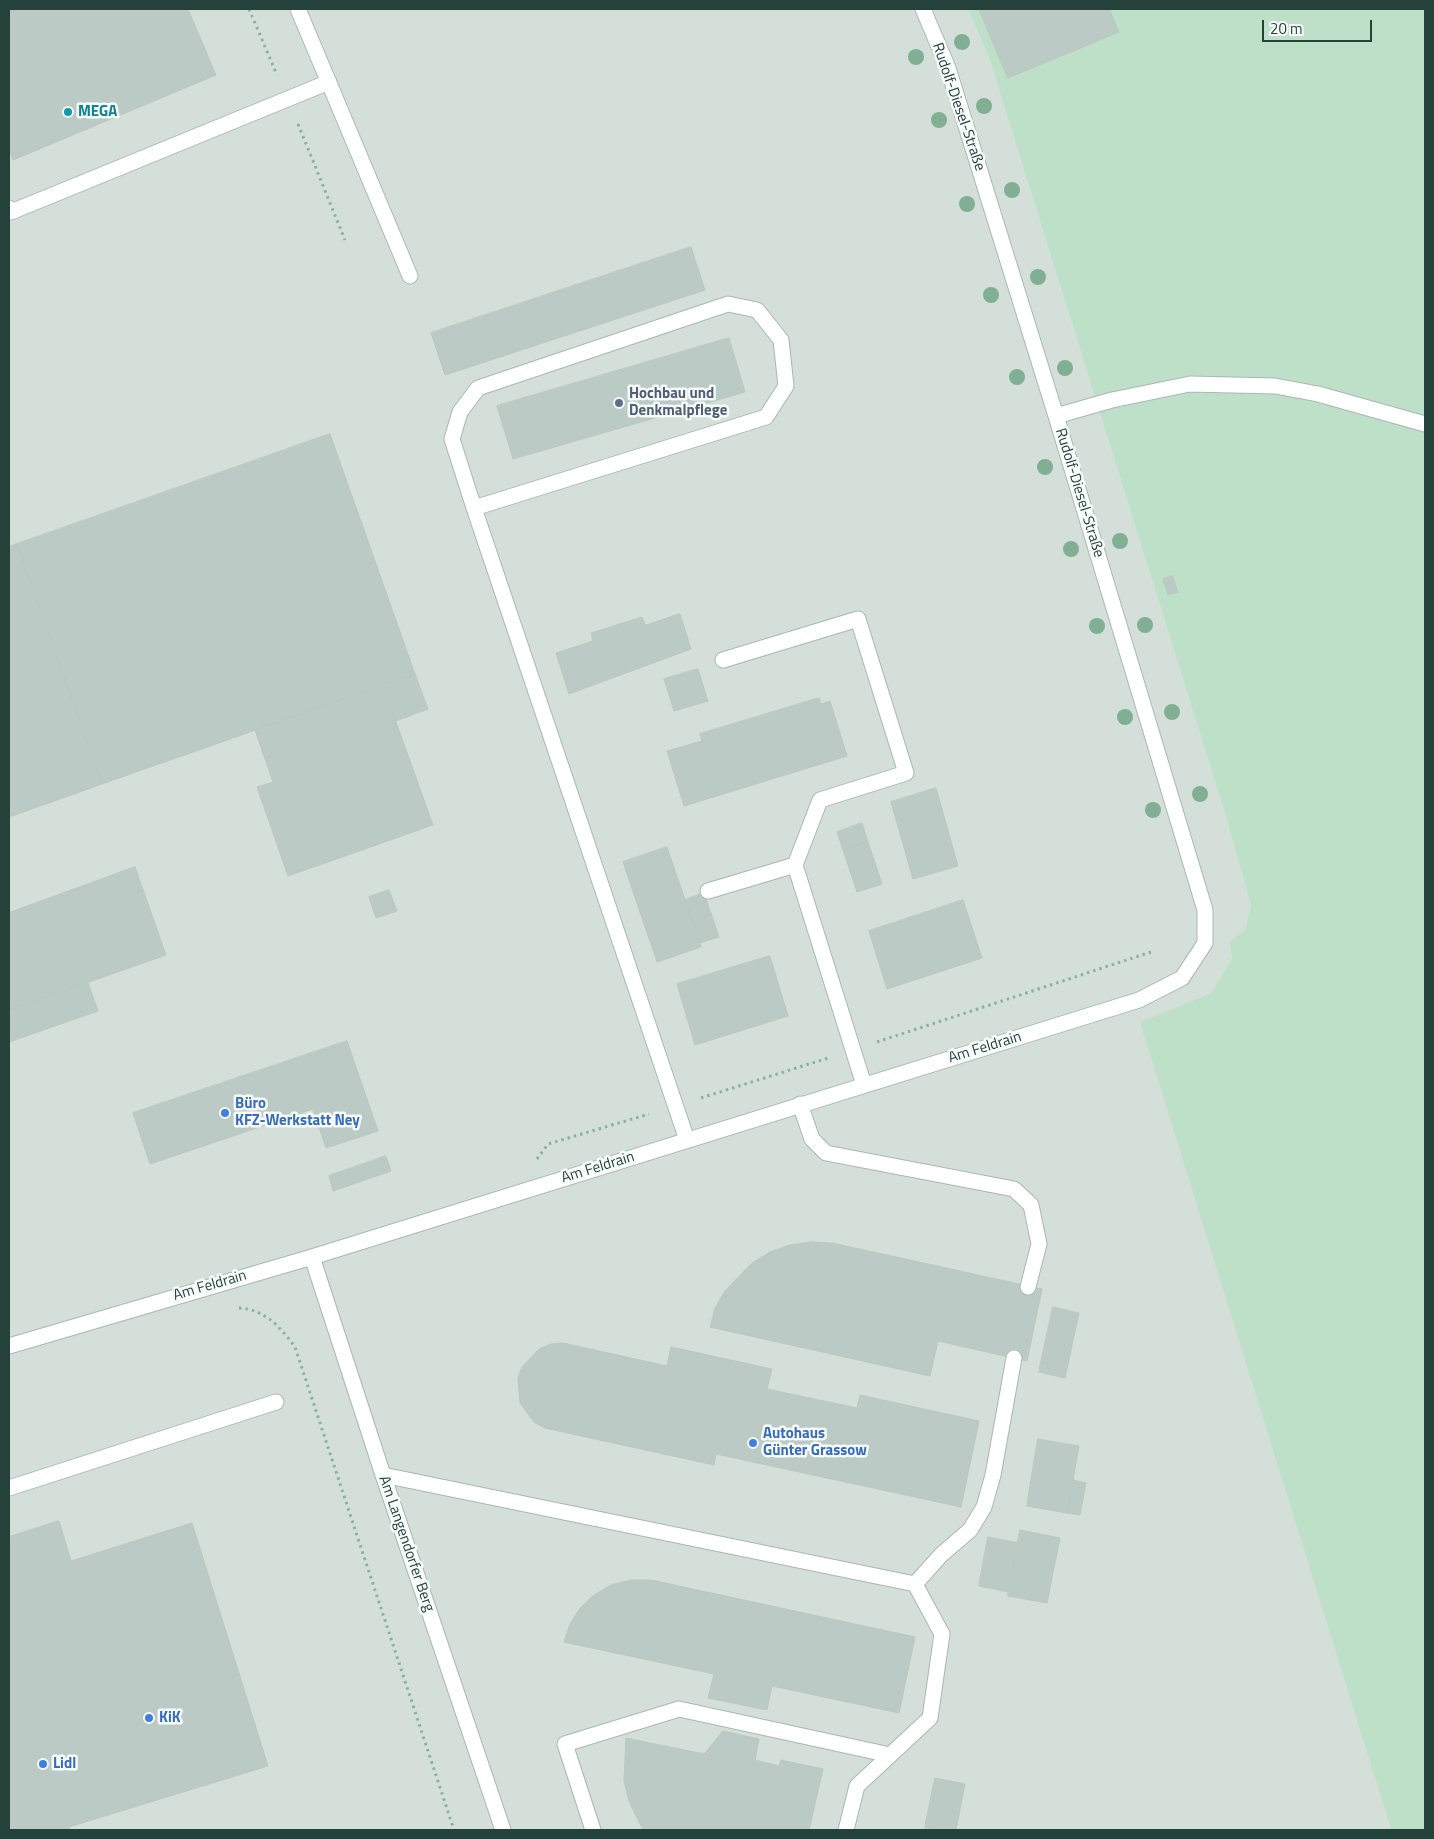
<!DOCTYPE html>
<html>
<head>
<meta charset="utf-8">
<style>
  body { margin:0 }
  #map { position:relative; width:1434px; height:1839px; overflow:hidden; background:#e6efeb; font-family:"Titillium Web",sans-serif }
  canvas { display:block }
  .frame { position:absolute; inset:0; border:10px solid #24423a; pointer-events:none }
  .scale { position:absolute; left:1262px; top:20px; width:110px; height:22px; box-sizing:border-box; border:2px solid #24423a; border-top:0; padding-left:6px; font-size:15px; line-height:18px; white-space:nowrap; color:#24423a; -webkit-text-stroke:4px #f7fbf9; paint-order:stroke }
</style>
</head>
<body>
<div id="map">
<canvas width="1434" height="1839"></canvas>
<div class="frame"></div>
<div class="scale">20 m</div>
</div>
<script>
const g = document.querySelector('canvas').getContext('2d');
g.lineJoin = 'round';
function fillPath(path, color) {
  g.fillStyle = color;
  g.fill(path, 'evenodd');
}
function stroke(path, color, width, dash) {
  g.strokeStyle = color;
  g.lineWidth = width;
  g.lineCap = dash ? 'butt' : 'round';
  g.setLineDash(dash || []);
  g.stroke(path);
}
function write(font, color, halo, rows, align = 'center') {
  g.font = font + ' "Titillium Web",sans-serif';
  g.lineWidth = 5;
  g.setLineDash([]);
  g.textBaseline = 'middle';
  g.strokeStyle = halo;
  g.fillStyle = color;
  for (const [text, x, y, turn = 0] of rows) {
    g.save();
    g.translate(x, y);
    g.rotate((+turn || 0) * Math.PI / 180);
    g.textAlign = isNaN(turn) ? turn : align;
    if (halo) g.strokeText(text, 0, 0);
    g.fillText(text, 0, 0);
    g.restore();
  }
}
fillPath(new Path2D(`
  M9 9H968L989 58 1225 814 1251 906 1245 930 1229 942 1232 958 1211 993 1141 1022 1391 1830H9Z`), '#d4dfda');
fillPath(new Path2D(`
  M968 9H1425V1830H1391L1140 1022 1211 993 1232 958 1229 942 1245 930 1251 906 1225 814 989 58Z`), '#bfe0c8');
const building = new Path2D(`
  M9 9H188L216 75 13 160 9 149Z
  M979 9H1109L1119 32 1008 78Z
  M691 247 705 290 445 375 431 333Z
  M729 338 745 392 513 459 497 406Z
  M330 434 415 674 102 784 17 544Z
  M17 544 102 784 9 817V547Z
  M1172 576 1178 592 1168 595 1163 579Z
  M680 614 691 649 569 694 556 653 593 641 591 633 642 617 645 625Z
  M698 669 708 701 674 711 664 679Z
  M415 674 428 709 396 721 383 686Z
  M383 686 433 825 288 876 257 787 273 782 255 730Z
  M819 698 821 704 830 701 847 756 684 806 667 751 702 741 700 734Z
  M936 788 958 866 913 879 891 802Z
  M862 823 868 842 843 850 837 832Z
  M868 842 882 884 857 892 843 850Z
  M667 847 701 947 657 962 623 862Z
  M135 867 166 955 9 1010V907L10 912Z
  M389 890 397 911 376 918 369 897Z
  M704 893 719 937 700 943 685 900Z
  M963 900 982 958 887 989 869 931Z
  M770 956 788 1016 695 1045 677 984Z
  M88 983 98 1011 9 1042V1010Z
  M347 1041 378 1131 326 1148 313 1109 150 1164 133 1113Z
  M386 1156 391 1171 333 1191 329 1176Z
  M811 1242 832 1243 1042 1289 1027 1361 938 1341 930 1376 710 1327 715 1308 725 1291 752 1263 770 1252 790 1245Z
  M1053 1307 1079 1313 1065 1378 1039 1372Z
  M563 1343 667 1366 671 1347 772 1369 767 1389 857 1408 860 1395 979 1421 961 1507 716 1454 714 1465 545 1428 534 1422 520 1403 518 1378 522 1367 539 1349 551 1344Z
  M1038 1439 1079 1446 1067 1513 1027 1506Z
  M1073 1480 1086 1483 1080 1515 1067 1513Z
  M59 1521 71 1561 192 1523 268 1766 69 1827 70 1830H9V1537Z
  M1020 1530 1060 1538 1047 1603 1008 1596Z
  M988 1537 1018 1543 1008 1592 979 1586Z
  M631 1580H651L915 1637 899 1713 772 1686 767 1710 708 1698 714 1674 564 1642 570 1624 580 1608 594 1595 611 1585Z
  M723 1731 759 1739 755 1760 779 1766 781 1760 823 1769 809 1830H643L629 1801 624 1781 626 1738 704 1754Z
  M935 1778 965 1784 956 1830 925 1828Z`);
fillPath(building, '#bbcac4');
stroke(building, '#b8c9c2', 1);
const lane = new Path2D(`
  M298 9 410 276
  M9 208 11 212 329 82
  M474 508 766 417 786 386 781 340 757 310 728 304 478 388 460 412 452 439 474 508 687 1140
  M795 865 864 1085
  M708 891 795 865 820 800 906 773 858 619 723 660
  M800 1104 812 1139 826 1153 1014 1189 1031 1205 1039 1244 1028 1287
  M383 1475 915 1584 942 1634 930 1718 857 1786 846 1830
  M9 1488 276 1402
  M915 1584 941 1555 970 1530 984 1507 993 1475 1014 1358
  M593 1830 565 1744 679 1709 890 1755`);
const street = new Path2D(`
  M1056 416 1112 400 1190 384 1275 386 1318 394 1425 424
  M312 1257 383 1475 503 1830
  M9 1346 312 1257 1139 1000 1182 978 1205 943V910L1056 416 948 68 923 9`);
stroke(lane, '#a8b8b2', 17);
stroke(street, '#a8b8b2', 17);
stroke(new Path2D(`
  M249 9 277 75
  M298 124 345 240
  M877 1042 1151 952
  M701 1098 828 1058
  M537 1159 548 1144 649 1114
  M239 1308C265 1309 281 1328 295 1347L454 1830`), '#86b3a5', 3, [2.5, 4]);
stroke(lane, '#fff', 15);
stroke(street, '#fff', 15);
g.fillStyle = '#80af93';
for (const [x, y] of [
  [962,42],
  [916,57],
  [984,106],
  [939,120],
  [1012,190],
  [967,204],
  [1038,277],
  [991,295],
  [1065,368],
  [1017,377],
  [1045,467],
  [1120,541],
  [1071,549],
  [1145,625],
  [1097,626],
  [1172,712],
  [1125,717],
  [1200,794],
  [1153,810]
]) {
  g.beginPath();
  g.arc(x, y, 8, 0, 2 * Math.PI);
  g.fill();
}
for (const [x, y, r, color] of [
  [68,112,5,"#0f9aa8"],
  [619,403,5,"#5c6f8a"],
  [225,1113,5,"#3f7fe0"],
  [753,1443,5,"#3f7fe0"],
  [149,1718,5,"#3f7fe0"],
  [43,1764,5,"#3f7fe0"]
]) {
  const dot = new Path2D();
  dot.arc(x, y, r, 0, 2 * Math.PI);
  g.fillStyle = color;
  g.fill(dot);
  stroke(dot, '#f7fbf9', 2);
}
write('15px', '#24423a', '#f7fbf9', [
  ["Rudolf-Diesel-Straße",958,107,71],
  ["Rudolf-Diesel-Straße",1079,493,73],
  ["Am Feldrain",985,1048,-17],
  ["Am Feldrain",598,1168,-17],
  ["Am Feldrain",210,1286,-16],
  ["Am Langendorfer Berg",406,1544,71]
]);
write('bold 15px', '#0d838f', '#f7fbf9', [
  ["MEGA",78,112]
], 'left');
write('bold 15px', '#4e5e75', '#f7fbf9', [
  ["Hochbau und",629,394],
  ["Denkmalpflege",629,411]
], 'left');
write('bold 15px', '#366cbe', '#f7fbf9', [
  ["Büro",235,1104],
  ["KFZ-Werkstatt Ney",235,1121],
  ["Autohaus",763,1434],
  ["Günter Grassow",763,1451],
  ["KiK",159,1718],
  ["Lidl",53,1764]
], 'left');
</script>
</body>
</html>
